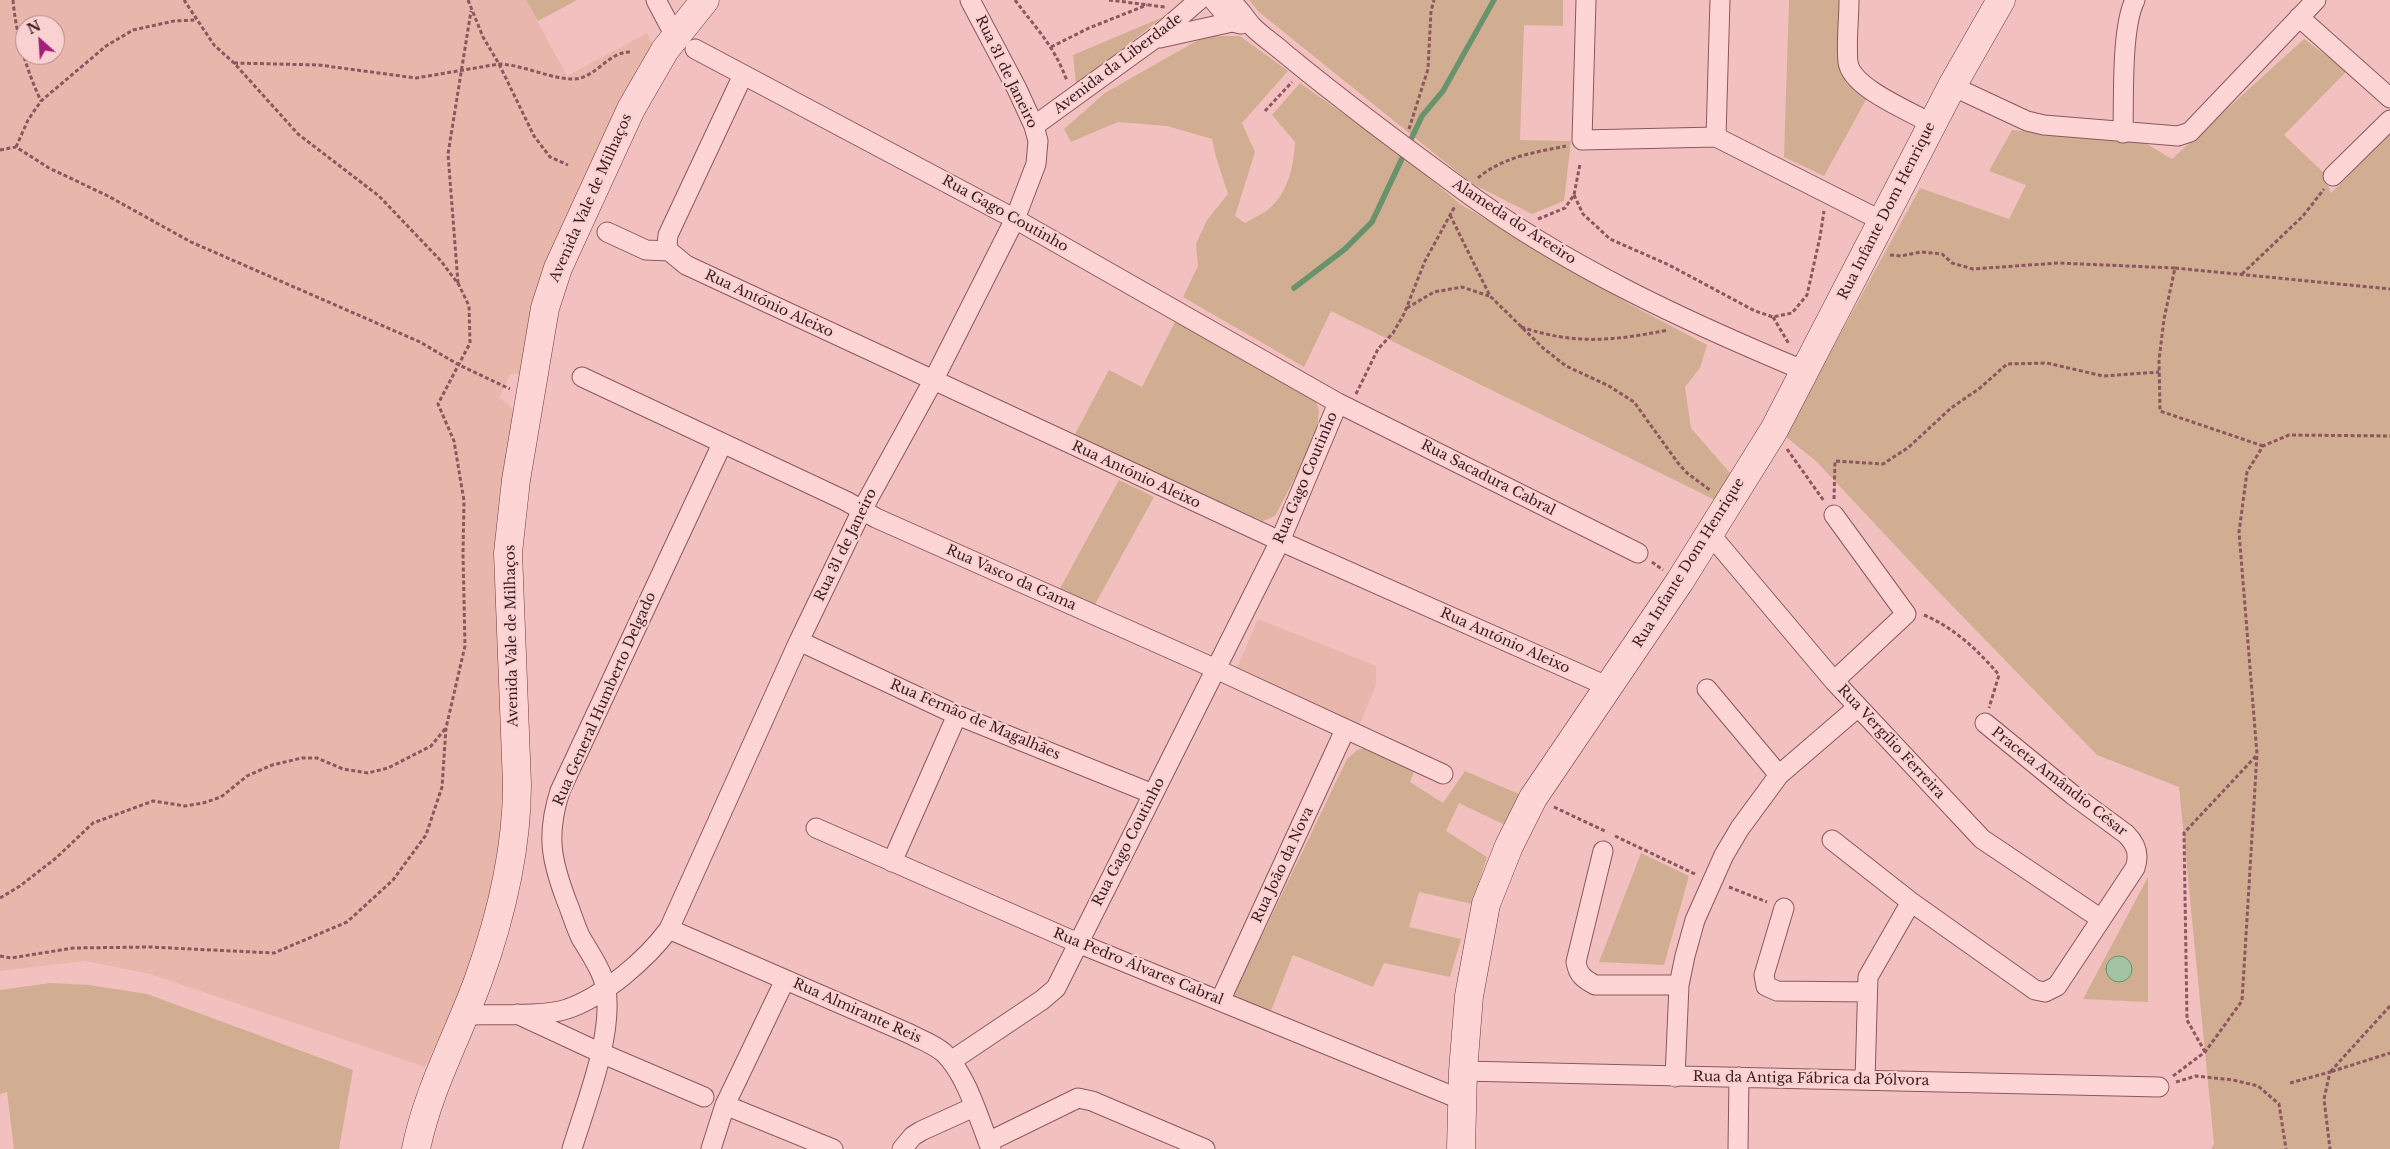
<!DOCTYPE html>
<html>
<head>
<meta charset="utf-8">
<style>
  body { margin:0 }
  #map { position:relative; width:2390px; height:1149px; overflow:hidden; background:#f2c1bf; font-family:"Libre Baskerville",serif }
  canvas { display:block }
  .north { position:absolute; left:15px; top:15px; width:50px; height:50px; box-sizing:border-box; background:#f9d1d0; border:1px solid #ad898a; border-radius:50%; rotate:334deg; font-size:14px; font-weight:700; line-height:20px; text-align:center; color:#3b1c22 }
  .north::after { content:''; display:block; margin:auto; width:18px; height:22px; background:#a22079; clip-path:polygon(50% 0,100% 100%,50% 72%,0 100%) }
</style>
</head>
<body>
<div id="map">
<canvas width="2390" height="1149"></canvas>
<div class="north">N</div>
</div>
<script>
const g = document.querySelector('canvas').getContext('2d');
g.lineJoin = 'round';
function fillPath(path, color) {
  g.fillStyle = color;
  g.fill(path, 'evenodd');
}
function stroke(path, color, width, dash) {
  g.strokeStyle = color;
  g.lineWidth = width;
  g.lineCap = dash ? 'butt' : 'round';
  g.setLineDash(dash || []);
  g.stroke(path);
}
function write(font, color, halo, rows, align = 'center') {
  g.font = font + ' "Libre Baskerville",serif';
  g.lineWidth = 4.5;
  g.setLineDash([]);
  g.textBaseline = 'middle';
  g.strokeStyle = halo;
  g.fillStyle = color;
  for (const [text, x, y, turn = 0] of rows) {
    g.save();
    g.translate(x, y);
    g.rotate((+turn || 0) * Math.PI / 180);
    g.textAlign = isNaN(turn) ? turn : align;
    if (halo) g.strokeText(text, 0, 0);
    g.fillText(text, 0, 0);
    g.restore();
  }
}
fillPath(new Path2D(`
  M0 0H526L567 76 647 33 653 44 636 70 544 271 521 373 510 374 499 398 510 406 514 414 508 783 497 886 469 974 425 1067 150 974 85 961 0 971ZM25 25H55V55H25Z
  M1258 619 1376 666V685L1359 726 1236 670Z`), '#e9b6ac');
fillPath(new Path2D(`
  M526 0H577L538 21Z
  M1249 0H1563V26L1524 25 1520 140 1571 141 1564 201 1532 214 1471 183 1259 12Z
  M1789 0H1842V69L1847 81 1867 98 1824 176 1784 157Z
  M1163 17 1076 85 1073 55Z
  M1205 36H1240L1288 71 1242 123 1255 152 1235 216 1245 223C1253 218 1263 214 1270 208 1288 192 1294 165 1295 142L1272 115 1300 83 1408 160 1460 204 1631 305 1707 345 1700 368 1685 387 1691 428 1730 473 1715 500 1331 311 1304 367 1183 297 1198 266 1196 244 1207 220 1228 194 1216 157 1212 139 1167 126 1118 122 1071 142 1064 129 1105 93Z
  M2304 39 2347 71 2284 135 2323 172 2331 193 2390 135V1149H2211L2214 1144 2179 787 2097 755 1934 587 1817 462 1785 436 1920 188 2009 219 2026 185 1989 171 2012 130 2145 143 2172 159Z
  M1177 318 1314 396 1319 411 1316 437 1275 516 1263 521 1074 436 1109 370 1142 387Z
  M1119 480 1154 497 1093 608 1057 594Z
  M1366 748 1414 771 1410 782 1443 803 1465 771 1519 794 1505 825 1459 803 1446 831 1487 857 1472 904 1419 892 1409 927 1461 939 1450 977 1384 963 1373 987 1293 955 1270 1013 1238 1003 1233 996 1347 759 1357 750Z
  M1641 853 1689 876 1664 965 1599 962Z
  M2148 877V1002L2083 999Z
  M50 983 89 985 147 994 353 1070 339 1149H14L7 1092 0 1094V990Z`), '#d1ae92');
const water = new Path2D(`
  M2106 969a13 13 0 1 1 26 0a13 13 0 1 1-26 0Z`);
fillPath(water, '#a3c4a4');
stroke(water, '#69936c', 1);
stroke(new Path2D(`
  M1294 288 1345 249 1372 222 1422 116 1443 91 1494 0`), '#69936c', 5.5);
const street = new Path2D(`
  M656 0 675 36
  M1213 0 1232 22 1241 24
  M1229 0C1239 7 1244 17 1251 25 1260 35 1273 43 1283 52 1341 100 1402 145 1463 190 1568 267 1685 321 1805 371
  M1586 0 1582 140 1716 137 1882 221
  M1849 0C1849 20 1846 42 1848 62 1851 88 1910 111 1932 124
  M2299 17 2390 98
  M1160 38 1232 22
  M695 49 1015 219 1338 403 1638 553
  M1952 86 2027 121 2044 125 2178 136 2190 132 2316 0
  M1034 126 1154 39 1199 0
  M2123 133C2124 98 2121 28 2135 0
  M1716 137 1720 0
  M2333 176 2390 120
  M607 232 646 250 669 251 686 265 1280 541 1609 687
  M669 251 667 245 668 235 743 75
  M582 377 846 501 876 518 1216 669 1443 774
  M1834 515 1906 614 1834 681
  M1710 534 1834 681 1982 839 2101 919
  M799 641 957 715 1153 794
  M1707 689 1779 775
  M816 828 1078 943 1462 1100
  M1832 840 1911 902 2035 990 2045 992 2057 986 2135 868C2140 854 2136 844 2126 834L2073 795 1985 723
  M1603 851 1576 962C1578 975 1584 979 1595 985H1679
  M892 862 957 715
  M1784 908 1764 975 1766 986 1777 991 1867 992
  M669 929 910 1034C921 1040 934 1044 944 1053 967 1075 979 1120 991 1149
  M1220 1001 1345 730
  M517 1014 601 1053 704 1097
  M464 1015C490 1014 545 1017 567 1009 603 997 647 959 669 929L799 641 862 510 933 381 1015 219 1036 164 1038 141 1034 126 1017 89 970 0
  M951 1061 1042 1000 1056 988 1280 541 1338 403
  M1463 1071 2159 1087
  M1675 1077 1679 985 1685 956 1695 920 1724 855 1740 828 1779 775 1858 707
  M1865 1080 1868 977 1911 902
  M725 1105 833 1149
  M988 1142 1078 1098 1092 1101 1205 1149
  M572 1149C586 1103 613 1037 606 989 603 972 590 953 581 938 575 926 572 914 567 902 551 860 546 835 560 791L722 444
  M711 1149 725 1105 785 980
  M902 1149 913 1136 921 1131 974 1107
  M1738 1149 1739 1077`);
const secondary = new Path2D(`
  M416 1149C428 1090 457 1038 478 981 501 917 517 852 517 784L508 553 516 480 545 308 558 268 631 109 665 50 705 0
  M1461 1149 1463 1071 1469 996 1486 904 1509 846 1533 798 1680 581 1774 430 1952 86 2001 0`);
stroke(street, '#8d565e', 21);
stroke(secondary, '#6f3942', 29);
stroke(new Path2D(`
  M13 0C16 35 26 69 41 101
  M468 0 483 37 499 64 534 136 550 157 568 165
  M1015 0C1037 30 1054 45 1067 81
  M1109 0 1165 7
  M1051 47 1089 28 1147 5
  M234 63 319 65 416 78 499 64C524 65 547 78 572 79 595 80 608 51 631 52
  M1265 111 1292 82
  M1409 129 1428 69 1431 11 1434 0
  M16 147 28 120 41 101 106 46 133 30 174 21 197 20
  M0 150 16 147 49 168 108 196 191 242 420 342 459 365 510 389
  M1478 178C1502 157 1536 152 1566 146
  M1574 195 1583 214 1610 239 1669 265 1755 311 1773 317 1792 313 1807 295 1820 237 1824 211
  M1450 215 1490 296 1543 348 1566 366 1609 386 1634 402 1678 463 1687 473 1710 490
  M1538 219 1565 208 1574 195 1580 164
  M1890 255 1901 256 1921 252 1942 254 1952 263 1973 269 2058 263 2175 268 2164 319 2159 360 2160 411 2263 446
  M2175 268 2390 289
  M2242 274 2303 216 2324 189
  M458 283 448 154 471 11
  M1407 308 1434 292 1462 287 1489 296
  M1773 317 1789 344
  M1521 327C1576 345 1612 341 1668 330
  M1356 394 1378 349 1393 333 1404 314 1425 261 1455 206
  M1787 449 1824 501
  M1834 499 1835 461 1883 464 1909 447 1951 408 1980 388 2007 364 2047 363 2103 376 2159 372
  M1652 562 1663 570
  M1924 615C1953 627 1979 651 1999 675L1989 708
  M1554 807 1607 832
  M1615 836 1697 875
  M1729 887 1767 902
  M0 898 20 886 56 858 93 823 153 801 185 806 203 803 221 797 247 776 272 765 302 758H317L343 769 368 773 388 768 431 746 445 729
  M0 956 11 958 73 948 150 947 274 953 347 922 393 880 426 835 442 787 446 728 465 646 463 553 464 501 454 441 438 404 470 343 469 306 459 285 441 261 379 196 298 134 234 63 214 45 184 0
  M2390 1006 2330 1072 2390 1053
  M2205 1052 2187 1020 2184 833 2257 755
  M2173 1076 2205 1052 2242 1001 2257 754 2239 532 2247 472 2263 446 2289 435 2390 436
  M2176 1082 2196 1076 2233 1080 2258 1086 2279 1104 2286 1149
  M2290 1083 2330 1072 2324 1099 2330 1149`), '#8d565e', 3, [4, 2.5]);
stroke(street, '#fcd5d4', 19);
stroke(secondary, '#fcd5d4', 28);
write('14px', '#3b1c22', '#f9d1d0', [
  ["Avenida da Liberdade",1118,64,-37],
  ["Rua 31 de Janeiro",1006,72,64],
  ["Avenida Vale de Milhaços",591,198,-66],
  ["Rua Infante Dom Henrique",1887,211,-63],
  ["Rua Gago Coutinho",1005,214,29],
  ["Alameda do Areeiro",1514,222,33],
  ["Rua António Aleixo",769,304,25],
  ["Rua António Aleixo",1136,475,25],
  ["Rua Gago Coutinho",1306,478,-67],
  ["Rua Sacadura Cabral",1488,478,27],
  ["Rua 31 de Janeiro",846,545,-64],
  ["Rua Infante Dom Henrique",1689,563,-58],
  ["Rua Vasco da Gama",1011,578,24],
  ["Avenida Vale de Milhaços",512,636,-91],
  ["Rua António Aleixo",1505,641,24],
  ["Rua General Humberto Delgado",605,699,-66],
  ["Rua Fernão de Magalhães",975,720,23],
  ["Rua Vergílio Ferreira",1891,742,47],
  ["Praceta Amândio César",2059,782,38],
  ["Rua Gago Coutinho",1129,842,-63],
  ["Rua João da Nova",1283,865,-65],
  ["Rua Pedro Álvares Cabral",1138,967,22],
  ["Rua Almirante Reis",857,1011,24],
  ["Rua da Antiga Fábrica da Pólvora",1811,1079,1]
]);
</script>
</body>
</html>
